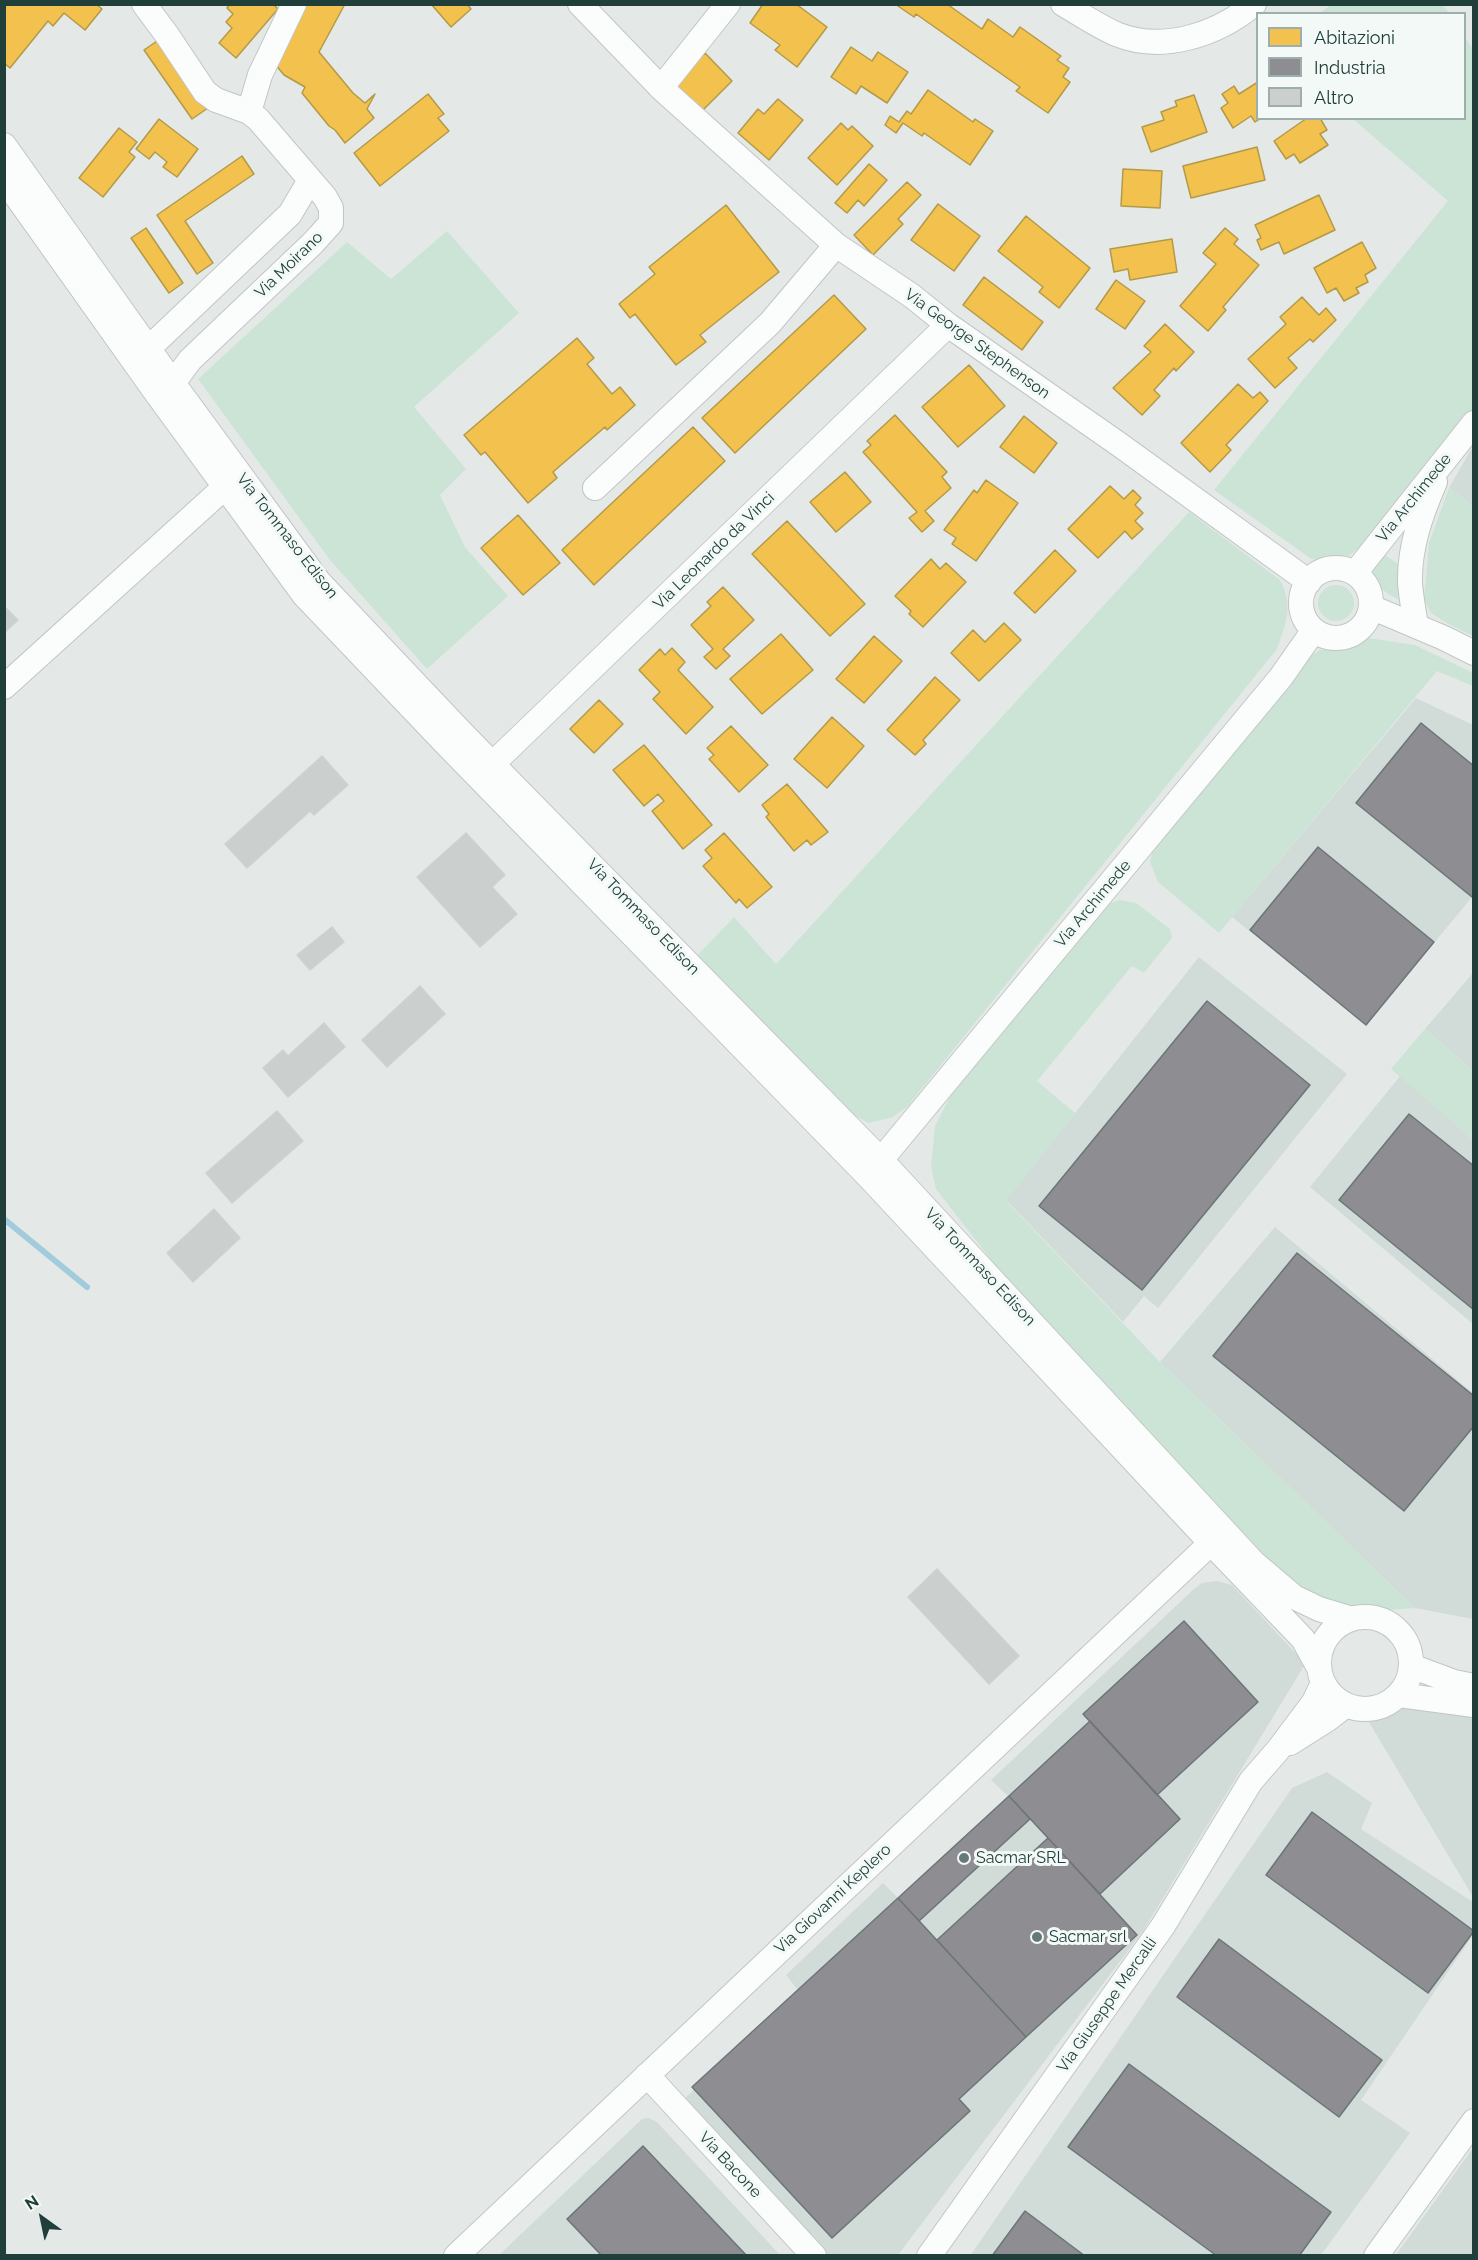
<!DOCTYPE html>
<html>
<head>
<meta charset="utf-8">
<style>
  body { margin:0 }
  #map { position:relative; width:1478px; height:2260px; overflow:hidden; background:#e4e9e8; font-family:Raleway,sans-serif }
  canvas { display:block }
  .frame { position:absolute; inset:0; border:6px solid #203e3a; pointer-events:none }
  .legend { position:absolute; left:1256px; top:12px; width:210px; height:108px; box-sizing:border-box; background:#f2f9f6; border:2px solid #9eaeab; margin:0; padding:8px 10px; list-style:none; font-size:18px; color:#203e3a }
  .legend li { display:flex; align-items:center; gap:12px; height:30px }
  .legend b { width:30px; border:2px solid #9eaeab }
  .north { position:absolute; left:12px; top:2188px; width:60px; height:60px; -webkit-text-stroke:4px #f2f9f6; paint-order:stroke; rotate:327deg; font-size:16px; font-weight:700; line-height:24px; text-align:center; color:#203e3a }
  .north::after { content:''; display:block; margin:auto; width:21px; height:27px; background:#203e3a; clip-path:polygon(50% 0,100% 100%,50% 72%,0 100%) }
</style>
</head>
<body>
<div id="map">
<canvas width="1478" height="2260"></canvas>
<div class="frame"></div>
<ul class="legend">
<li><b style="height:16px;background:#f2c14e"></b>Abitazioni</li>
<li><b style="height:16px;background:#8d8d92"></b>Industria</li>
<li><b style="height:16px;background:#cbd0cf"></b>Altro</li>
</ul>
<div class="north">N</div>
</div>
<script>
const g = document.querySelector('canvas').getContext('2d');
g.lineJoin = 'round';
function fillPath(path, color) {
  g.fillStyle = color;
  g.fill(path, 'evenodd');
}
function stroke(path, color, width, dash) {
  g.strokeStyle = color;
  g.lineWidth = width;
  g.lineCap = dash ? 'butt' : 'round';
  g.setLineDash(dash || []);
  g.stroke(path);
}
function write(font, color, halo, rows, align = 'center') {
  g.font = font + ' Raleway,sans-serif';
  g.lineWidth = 6;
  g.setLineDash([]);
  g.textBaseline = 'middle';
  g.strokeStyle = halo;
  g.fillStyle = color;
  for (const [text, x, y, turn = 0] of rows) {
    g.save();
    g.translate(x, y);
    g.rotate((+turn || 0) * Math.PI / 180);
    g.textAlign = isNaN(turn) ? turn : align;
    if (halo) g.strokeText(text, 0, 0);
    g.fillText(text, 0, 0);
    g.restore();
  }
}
fillPath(new Path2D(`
  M1473 446V506L1449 488Z
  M1416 698 1473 725V896L1366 1025 1232 917Z
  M1199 957 1347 1074 1158 1308 1144 1296 1123 1322 1006 1200Z
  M1473 973V1071L1425 1029Z
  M1401 1075 1473 1140V1324L1310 1187Z
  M1275 1227 1473 1393V1619L1415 1608 1160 1362Z
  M1217 1581 1232 1585 1303 1661 1304 1666 1143 1931 898 2255H826L682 2101 798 1990 786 1975 883 1883 898 1898 1008 1796 991 1780 1193 1590 1202 1583Z
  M1402 1705 1473 1714V1897L1366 1717Z
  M1327 1772 1372 1803 1361 1829 1473 1902V1935L1361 2100 1410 2133 1321 2255 970 2256 1292 1788Z
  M649 2118 657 2122 780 2255 498 2256 642 2119Z
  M1473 2148V2255H1396Z`), '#d1dbd8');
fillPath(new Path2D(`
  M1332 4 1443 5 1449 13H1320Z
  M1465 37 1474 50 1473 411 1370 539 1347 557 1332 561H1321L1310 558 1214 490 1448 201 1353 119 1464 118Z
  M447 231 519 313 414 407 466 469 440 495 465 547 508 596 427 669 330 560 198 379 347 242 391 279Z
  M1449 488 1473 506V636L1445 622 1431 613 1424 600 1429 543Z
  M1189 512 1280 580C1294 606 1286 623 1277 649L907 1107 893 1117 869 1123 845 1111 694 959 734 917 776 964Z
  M1379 551 1400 565 1402 601C1377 590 1366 577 1379 551Z
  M1318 603a18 18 0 1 1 36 0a18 18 0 1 1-36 0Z
  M1368 638 1415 645 1473 673V686L1437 671 1219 933 1158 882 1150 862 1154 844 1309 657 1320 650 1340 648Z
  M1119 900 1136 903 1170 929 1172 938 1144 973 1132 966 1037 1081 1075 1113 1006 1201 1160 1362 1415 1608 1388 1610 1327 1603 1294 1585 1263 1562 1019 1296 936 1189 931 1166 935 1126 953 1091 1106 905Z
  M1425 1029 1473 1071V1140L1391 1069Z`), '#cce4d6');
const homes = new Path2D(`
  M4 4H96L102 9 85 30 64 13 53 26 48 21 10 68 4 63Z
  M230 4H273L278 9 236 58 219 43 232 28 226 22 233 14 227 8Z
  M305 4H345L319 52 353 93 365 103 375 94 367 109 374 118 345 143 335 130 329 126 302 93 305 87 284 75 275 64Z
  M431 4H467L471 9 451 27Z
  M763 4H796L827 27 797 67 775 50 780 45 750 23Z
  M895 4H947L982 29 988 19 1013 37 1020 27 1061 56 1057 60 1069 68 1063 77 1070 82 1048 113 1016 91 1020 87 916 14 914 17Z
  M160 39 208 108 192 119 144 50Z
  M851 47 872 61 878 52 908 72 887 103 861 86 856 94 831 77Z
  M705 53 732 81 700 113 672 85Z
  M1258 82V118H1261L1255 122 1251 116 1233 128 1221 108 1228 103 1222 94 1234 86 1239 94Z
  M928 90 973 122 975 119 993 131 970 165 924 133 922 136 903 123 896 133 885 125 890 116 899 122 907 111 911 114Z
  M428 94 444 114 438 118 449 131 380 186 354 153Z
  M1194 95 1207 132 1151 152 1142 127 1164 120 1161 112 1177 106 1175 101Z
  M778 99 803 120 769 160 738 133 758 109 764 114Z
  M1307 118H1320L1327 130 1320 134 1328 145 1300 163 1294 154 1286 159 1274 141Z
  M159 119 198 149 177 177 163 167 167 162 155 152 149 159 136 149Z
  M841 123 848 130 852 126 873 146 837 185 808 158Z
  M119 128 137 142 129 152 135 157 103 197 79 178Z
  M1257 147 1265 180 1191 198 1183 166Z
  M242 156 254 174 185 221 213 263 197 274 157 215Z
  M869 164 887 180 864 206 858 200 847 213 835 203Z
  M1123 169 1162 171 1160 208 1121 206Z
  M907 182 921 195 898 219 903 224 873 255 854 235Z
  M1319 195 1335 230 1284 254 1279 242 1261 250 1257 240 1261 238 1255 225Z
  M938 204 980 236 954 271 911 240Z
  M726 205 779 272 700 335 706 342 676 365 635 314 630 318 619 304 655 274 649 267Z
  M1026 216 1090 268 1059 308 1039 292 1043 287 998 251Z
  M146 228 183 283 169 293 131 238Z
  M1225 228 1238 239 1234 244 1259 265 1223 307 1226 310 1208 331 1180 306 1216 264 1203 253Z
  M1172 239 1177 272 1130 280 1128 269 1114 272 1110 249Z
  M1362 242 1376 268 1365 275 1368 282 1356 288 1359 293 1344 301 1336 288 1327 293 1314 268Z
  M984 277 1043 322 1022 350 963 305Z
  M1116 280 1145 301 1125 329 1096 309Z
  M834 295 866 329 735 453 702 418Z
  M1302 297 1319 315 1326 308 1336 320 1313 342 1310 339 1288 358 1297 368 1275 388 1248 359 1286 324 1280 317Z
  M1165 324 1194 352 1176 371 1174 368 1154 390 1160 396 1142 415 1113 388 1151 352 1144 346Z
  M577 338 594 358 587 364 612 394 620 387 635 405 607 430 605 427 553 472 557 478 528 503 485 452 481 455 464 435Z
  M969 365 1005 406 958 447 922 407Z
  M1238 384 1253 398 1260 392 1268 401 1226 445 1231 450 1210 472 1181 443Z
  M895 415 947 472 942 477 951 488 925 511 934 521 922 532 909 518 917 512 863 452 871 445 867 441Z
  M1024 416 1057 443 1034 473 1000 447Z
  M693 427 725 461 594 585 562 550Z
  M845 472 871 502 836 532 810 502Z
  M986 480 1018 503 976 561 952 544 956 538 944 530 974 490 977 493Z
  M1110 486 1124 499 1133 490 1141 498 1135 505 1143 513 1135 521 1143 529 1132 539 1125 531 1098 558 1068 529Z
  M518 515 560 563 523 595 481 548Z
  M787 521 865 604 830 636 752 554Z
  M1055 550 1076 571 1035 613 1014 593Z
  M931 559 940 569 946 563 966 582 923 627 909 614 911 611 895 596Z
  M723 587 754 620 723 649 730 656 716 669 704 657 713 649 691 625 711 606 707 602Z
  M1004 623 1021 640 979 681 951 653 973 630 985 642Z
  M781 634 813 670 762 714 730 679Z
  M874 636 902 661 864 703 836 679Z
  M672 648 685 662 678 670 713 707 686 734 653 699 660 692 639 670 660 649 665 655Z
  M935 677 960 700 923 740 926 744 915 755 887 730Z
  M599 700 623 724 594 753 570 729Z
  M832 717 864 746 827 788 794 759Z
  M731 726 768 765 739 792 709 759 714 755 707 748Z
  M644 745 712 825 683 849 652 811 664 801 658 794 644 806 613 770Z
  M787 784 828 832 811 845 807 840 794 851 766 817 769 814 762 805Z
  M724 833 772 887 747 908 739 899 736 903 703 866 712 858 705 850Z`);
fillPath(homes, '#f2c14e');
stroke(homes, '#b39a48', 1.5);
const industry = new Path2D(`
  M1421 723 1474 766V895L1472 897 1356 803Z
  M1318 847 1434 942 1366 1025 1250 930Z
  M1207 1001 1310 1085 1142 1290 1039 1206Z
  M1409 1114 1474 1166V1310L1339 1200Z
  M1297 1253 1474 1396V1426L1404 1511 1213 1356Z
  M1184 1621 1258 1702 1157 1795 1083 1714Z
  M1090 1721 1180 1819 1100 1894 1009 1796Z
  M1009 1796 1030 1819 919 1921 898 1898Z
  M1312 1812 1474 1931 1428 1993 1266 1875Z
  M1048 1838 1137 1935 1026 2037 937 1940Z
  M898 1898 1026 2037 959 2099 970 2111 832 2238 692 2087Z
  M1219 1939 1382 2060 1339 2117 1177 1997Z
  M1129 2064 1331 2212 1299 2256H1217L1068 2147Z
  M643 2146 747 2256H602L567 2219Z
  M1025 2211 1085 2256H992Z`);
fillPath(industry, '#8d8d92');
stroke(industry, '#6c7578', 1.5);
stroke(new Path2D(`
  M4 1219 87 1287`), '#a2cbdb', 6);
const building = new Path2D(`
  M4 606 18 620 4 633Z
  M322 756 348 785 314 815 310 811 247 868 225 844Z
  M466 833 505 875 492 887 517 914 480 947 417 877Z
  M332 927 344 942 310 970 297 955Z
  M420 986 445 1014 387 1067 362 1040Z
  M324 1023 345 1047 288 1097 263 1068 283 1050 288 1056Z
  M277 1111 303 1141 232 1203 206 1173Z
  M214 1209 240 1238 193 1282 167 1253Z
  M937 1569 1019 1656 989 1684 908 1597Z`);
fillPath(building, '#cbd0cf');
stroke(building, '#ccd2d1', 1.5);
const minor = new Path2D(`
  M144 4 167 35 205 92 216 100 249 112 258 119 325 197 331 208V223L313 243 190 360 173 383
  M580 4 661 88 836 245 912 296 948 325 1120 445 1309 582
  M1063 4C1080 14 1098 26 1116 34 1162 53 1217 35 1254 4
  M661 88 728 4
  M249 112 260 75 294 4
  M4 145 173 383 319 582 462 733 881 1160 1254 1563 1294 1597 1319 1609 1352 1619
  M4 179 157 394 304 595 448 746 868 1176 1211 1543 1303 1639 1319 1668
  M149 348 290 214 310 180
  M595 488 770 323 836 245
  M1301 603a35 35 0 1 1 70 0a35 35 0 1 1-70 0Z
  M1355 573 1474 423
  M1371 607 1444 638 1474 653
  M1416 626C1414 612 1411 597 1410 583 1409 548 1421 514 1435 482
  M4 687 236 477
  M481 775 948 325
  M871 1172 1281 677 1314 630
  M1319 1663a46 46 0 1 1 92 0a46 46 0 1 1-92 0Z
  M1411 1666 1454 1682 1474 1686
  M1399 1695 1474 1705
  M1290 1743 1328 1719 1346 1705
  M647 2075 814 2256
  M456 2256 1211 1543
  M929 2256 1163 1926 1251 1781 1278 1750 1314 1702 1323 1683
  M1376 2256 1474 2121`);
stroke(minor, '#c1c6c5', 26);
stroke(minor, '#fbfcfc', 24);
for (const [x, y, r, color] of [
  [964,1858,6,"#657a77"],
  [1037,1937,6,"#657a77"]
]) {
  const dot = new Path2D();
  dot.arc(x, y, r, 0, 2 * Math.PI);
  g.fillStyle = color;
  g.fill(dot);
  stroke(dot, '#f2f9f6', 2);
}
write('16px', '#203e3a', '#f2f9f6', [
  ["Via Moirano",289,265,-44],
  ["Via George Stephenson",977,344,36],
  ["Via Archimede",1414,498,-51],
  ["Via Tommaso Edison",287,536,52],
  ["Via Leonardo da Vinci",714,551,-44],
  ["Via Archimede",1093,904,-50],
  ["Via Tommaso Edison",643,917,46],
  ["Via Tommaso Edison",980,1267,47],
  ["Via Giovanni Keplero",833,1899,-43],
  ["Via Giuseppe Mercalli",1107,2005,-55],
  ["Via Bacone",730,2165,47]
]);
write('16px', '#203e3a', '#f2f9f6', [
  ["Sacmar SRL",976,1858],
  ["Sacmar srl",1049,1937]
], 'left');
</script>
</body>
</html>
